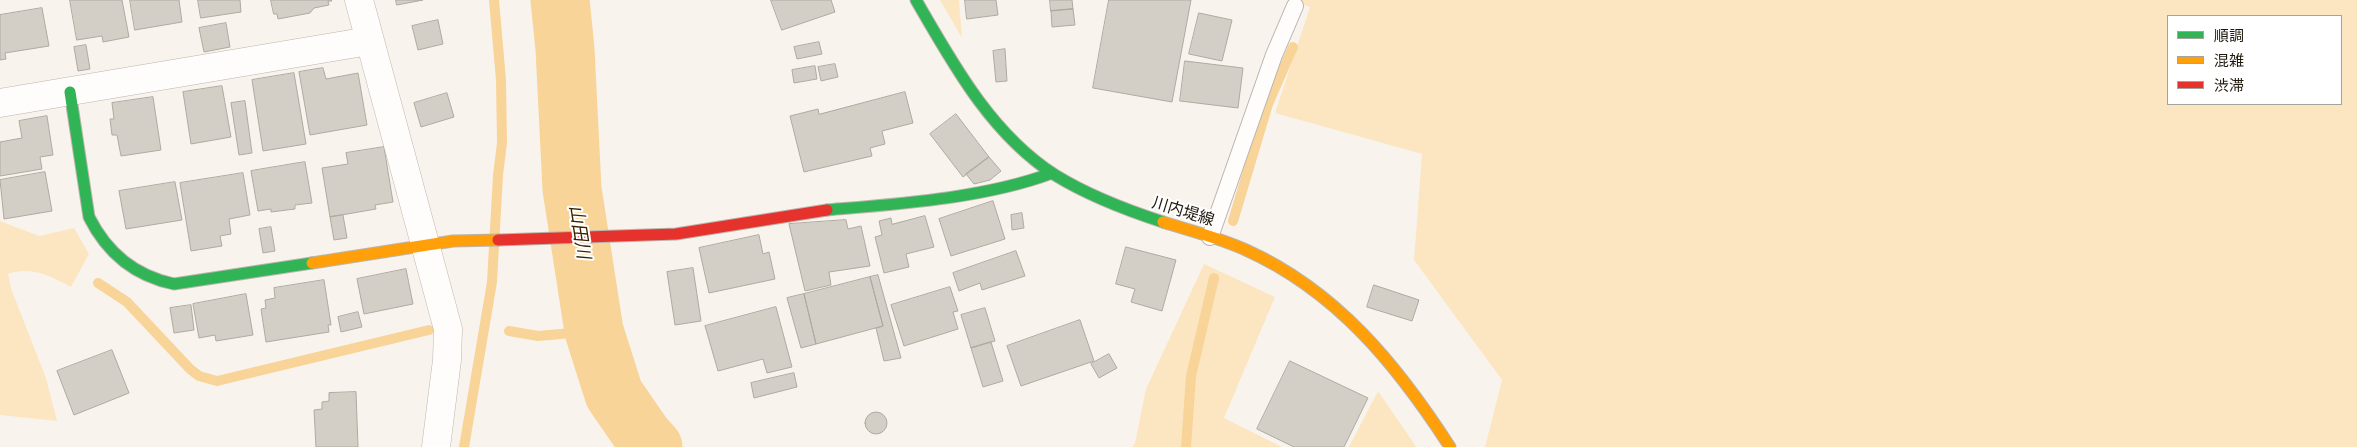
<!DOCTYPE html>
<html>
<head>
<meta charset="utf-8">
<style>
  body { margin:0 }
  #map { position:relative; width:2357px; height:447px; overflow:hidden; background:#f8f4ed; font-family:"Fira Sans Condensed","Noto Sans JP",sans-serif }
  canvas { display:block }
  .legend { position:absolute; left:2167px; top:15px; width:175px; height:90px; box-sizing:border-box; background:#fff; border:1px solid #a5a39e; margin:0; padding:6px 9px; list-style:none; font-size:15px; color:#1f180d }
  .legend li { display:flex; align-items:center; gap:10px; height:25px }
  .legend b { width:25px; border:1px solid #a5a39e }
</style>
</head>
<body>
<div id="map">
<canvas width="2357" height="447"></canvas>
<ul class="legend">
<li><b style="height:6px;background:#30b455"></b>順調</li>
<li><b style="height:6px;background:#ff9f0a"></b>混雑</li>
<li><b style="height:6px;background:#e5322d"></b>渋滞</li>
</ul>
</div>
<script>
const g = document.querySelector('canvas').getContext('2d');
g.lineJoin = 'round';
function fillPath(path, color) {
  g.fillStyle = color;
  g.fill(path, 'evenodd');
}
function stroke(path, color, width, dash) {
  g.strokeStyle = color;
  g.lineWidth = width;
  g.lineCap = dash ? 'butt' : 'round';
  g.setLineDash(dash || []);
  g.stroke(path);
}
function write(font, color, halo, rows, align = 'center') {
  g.font = font + ' "Fira Sans Condensed","Noto Sans JP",sans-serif';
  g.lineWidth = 4;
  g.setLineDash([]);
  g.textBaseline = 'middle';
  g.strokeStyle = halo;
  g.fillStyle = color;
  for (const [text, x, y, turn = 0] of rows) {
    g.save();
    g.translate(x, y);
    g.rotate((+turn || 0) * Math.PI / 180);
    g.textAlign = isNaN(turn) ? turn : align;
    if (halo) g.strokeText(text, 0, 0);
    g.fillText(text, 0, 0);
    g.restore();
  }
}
fillPath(new Path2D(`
  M940 0H959L962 38Z
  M1290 0H2357V447H1485L1502 380 1414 260 1422 154 1275 113 1310 7ZM2168 16H2341V104H2168Z
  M0 221 39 236 74 228 89 254 71 287C50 276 31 266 8 274L12 291 46 378 57 421 0 415Z
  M1204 264 1275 297 1224 418 1282 447H1132L1135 443 1146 389Z
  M1378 391 1413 442 1416 447H1349Z`), '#fce6c2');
stroke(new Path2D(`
  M1233 221 1268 104 1293 47
  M98 283 127 302 190 369 199 376 217 381 429 330
  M509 331 538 336 594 331
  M464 447 492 282 498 175 502 143 501 80 494 0
  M1186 447 1191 376 1214 278`), '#f8d499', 10);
stroke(new Path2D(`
  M560 0 565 49 572 189 594 331 614 394 643 436 653 447`), '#f8d499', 59);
const building = new Path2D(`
  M70 0H122L129 37 103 42 102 36 77 40Z
  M130 0H179L182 22 135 30Z
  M198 0H240L241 12 201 18Z
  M271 0H331L332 1H328L329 5 314 8 310 13 278 19 277 14H274Z
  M396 0H423L397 5Z
  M771 0H831L835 12 782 30Z
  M965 0H996L998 15 967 19Z
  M1050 0H1072L1073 9 1051 11Z
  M1109 0H1191L1172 102 1093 88Z
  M42 8 49 46 5 53 6 59 0 60V15Z
  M1073 9 1075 25 1052 27 1051 11Z
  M1199 13 1232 20 1222 61 1189 54Z
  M438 20 443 44 418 50 412 26Z
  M226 23 230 47 204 52 199 28Z
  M819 42 822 54 797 59 794 47Z
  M86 45 90 69 78 71 74 47Z
  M1005 49 1007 81 996 82 993 51Z
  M1185 61 1243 68 1238 108 1180 101Z
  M835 64 838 77 821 81 818 67Z
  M815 66 817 79 794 83 792 70Z
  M323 68 326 79 358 73 367 125 310 135 299 72Z
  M294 73 306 144 263 151 252 80Z
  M222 86 231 137 191 144 183 92Z
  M905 92 913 123 882 131 885 144 870 148 872 156 804 172 790 116 818 109 819 114Z
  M447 93 454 117 421 127 414 103Z
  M153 97 161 150 121 156 117 135H112L110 119H114L112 103Z
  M245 101 252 153 239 155 231 103Z
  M956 114 989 157 963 177 930 134Z
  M47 116 53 155 40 157 42 169 0 176V142L22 138 19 121Z
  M384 147 393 202 375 205 376 209 330 217 322 168 348 164 346 153Z
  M989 157 1001 171 990 180 974 184 966 174Z
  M305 162 312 203 295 205V209L271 212V209L258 211 251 171Z
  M45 172 52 211 4 219 0 180Z
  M243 173 250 215 229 219 231 234 220 236 222 246 191 251 180 183Z
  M175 182 182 220 126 229 119 191Z
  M993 201 1005 239 951 256 939 219Z
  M1022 213 1024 228 1012 230 1011 215Z
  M343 215 347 238 334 240 330 217Z
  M925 216 934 247 906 254 909 267 884 273 875 237 882 235 879 221 891 218 892 224Z
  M846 220 848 229 861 226 870 266 829 272 831 285 805 291 789 224Z
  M271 227 275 251 263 253 259 229Z
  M759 235 763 254 769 252 775 279 709 293 699 248Z
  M1126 247 1176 260 1162 311 1131 302 1135 289 1116 284Z
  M1016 251 1025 276 982 290 980 283 959 291 953 273Z
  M693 268 701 321 675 325 667 272Z
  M406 269 413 304 364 314 357 279Z
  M878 275 901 358 884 361 876 328 883 326 870 277Z
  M870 277 883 326 816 344 804 294Z
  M324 280 331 325H328L329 332 266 342 261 309 266 308 265 300 275 298 274 288Z
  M1374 285 1419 300 1412 321 1367 307Z
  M950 287 958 311 953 312 958 329 904 346 891 305Z
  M246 294 253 335 216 341 215 335 199 338 193 304Z
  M804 294 816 344 801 348 787 298Z
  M191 305 194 330 174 333 170 308Z
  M776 307 792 367 767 373 763 359 718 371 705 326Z
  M985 308 995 341 971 348 961 315Z
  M358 312 362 327 341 332 338 317Z
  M1080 320 1094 361 1021 386 1007 346Z
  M991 342 1003 381 983 387 971 348Z
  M112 350 129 393 74 415 57 371Z
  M1109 354 1117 368 1099 378 1091 364Z
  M1290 361 1368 398 1344 447H1294L1257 429Z
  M794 373 797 387 754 398 751 383Z
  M356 392 358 447H316L314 410 322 409V402L329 401V393Z
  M865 423a11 11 0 1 1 22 0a11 11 0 1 1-22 0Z`);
fillPath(building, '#d4cfc6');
stroke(building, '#afaaa1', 1);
const lane = new Path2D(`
  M1210 237 1274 55 1295 6`);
const street = new Path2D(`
  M359 0 448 329 447 360 436 447
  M0 103 369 41`);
const fast = new Path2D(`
  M916 0C953 64 991 134 1055 175 1089 196 1126 210 1163 222
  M70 92 89 217C107 253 135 276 174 284L312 263
  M827 210C898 204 986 198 1052 173`);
const slow = new Path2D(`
  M1163 222C1191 231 1220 238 1246 250 1337 291 1397 365 1450 447
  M312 263 453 241 498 240`);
const jam = new Path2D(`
  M498 240 676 234 827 210`);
stroke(lane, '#bab5ad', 18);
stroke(street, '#bab5ad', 29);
stroke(fast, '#bab5ad', 13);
stroke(slow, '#bab5ad', 13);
stroke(jam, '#bab5ad', 13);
stroke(lane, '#fefdfc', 16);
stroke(street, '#fefdfc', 28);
stroke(fast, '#30b455', 11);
stroke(slow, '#ff9f0a', 11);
stroke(jam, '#e5322d', 11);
write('16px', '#1f180d', '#fff', [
  ["川内堤線",1183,212,17]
]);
write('italic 18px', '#392601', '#fff', [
  ["山田川",579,232,81]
]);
</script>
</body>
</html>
